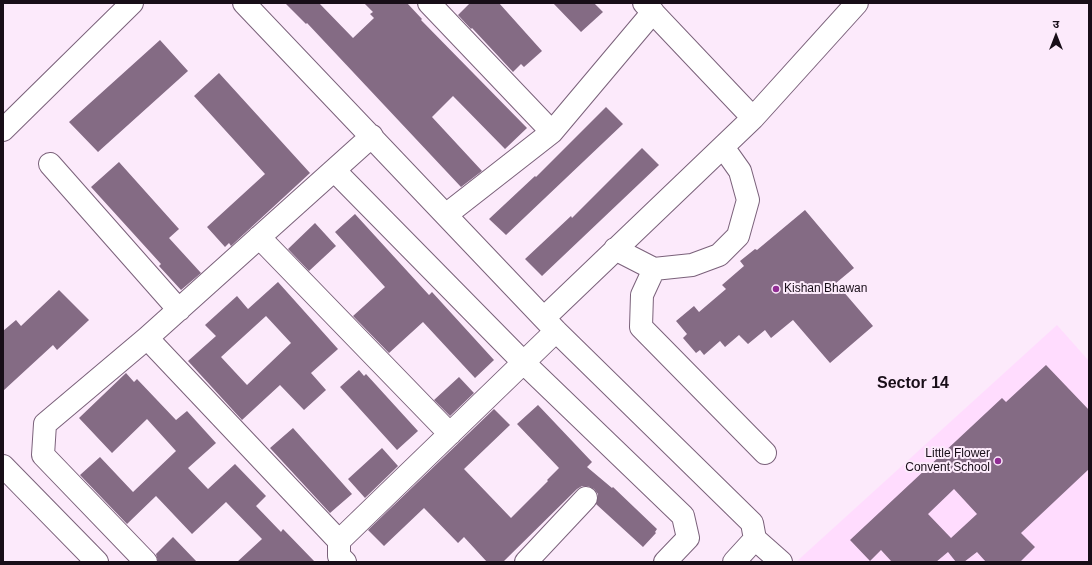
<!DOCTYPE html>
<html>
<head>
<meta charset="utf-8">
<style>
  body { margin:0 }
  #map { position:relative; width:1092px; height:565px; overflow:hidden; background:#fceafb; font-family:Arial,"Noto Sans Devanagari",sans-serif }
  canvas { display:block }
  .frame { position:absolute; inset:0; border:4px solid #180e18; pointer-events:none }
  .north { position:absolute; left:1036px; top:16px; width:40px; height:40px; -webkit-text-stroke:3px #fceafb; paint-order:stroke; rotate:0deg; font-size:11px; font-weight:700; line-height:16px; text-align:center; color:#180e18 }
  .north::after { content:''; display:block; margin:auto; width:14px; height:18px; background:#180e18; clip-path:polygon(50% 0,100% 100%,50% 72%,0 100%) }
</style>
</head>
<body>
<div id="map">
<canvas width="1092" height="565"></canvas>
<div class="frame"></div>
<div class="north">उ</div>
</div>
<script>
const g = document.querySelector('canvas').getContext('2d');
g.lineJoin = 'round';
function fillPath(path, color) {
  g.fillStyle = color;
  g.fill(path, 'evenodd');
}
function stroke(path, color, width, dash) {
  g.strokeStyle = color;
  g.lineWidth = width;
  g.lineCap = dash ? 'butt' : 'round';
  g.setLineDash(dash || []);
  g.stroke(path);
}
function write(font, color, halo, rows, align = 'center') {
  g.font = font + ' Arial,sans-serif';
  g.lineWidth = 4;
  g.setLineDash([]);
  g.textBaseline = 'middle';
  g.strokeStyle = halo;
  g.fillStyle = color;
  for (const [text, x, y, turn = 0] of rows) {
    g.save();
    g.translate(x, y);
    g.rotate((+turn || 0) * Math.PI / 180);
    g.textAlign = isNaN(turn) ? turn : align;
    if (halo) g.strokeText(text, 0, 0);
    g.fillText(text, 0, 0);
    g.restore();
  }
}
fillPath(new Path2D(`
  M1057 325 1089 361V562H796Z`), '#ffdcfe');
fillPath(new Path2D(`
  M285 3H319L353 38 374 18 370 14 373 12 364 3H407L422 19 421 20 527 128 505 149 453 96 432 117 482 171 461 187 307 23 306 24Z
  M470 3H499L542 51 524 67 521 64 513 72 472 28 471 29 458 15Z
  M553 3H594L603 12 581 32Z
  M160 40 188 71 98 152 69 122Z
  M219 73 310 173 231 246 229 243 225 247 207 227 265 174 194 96Z
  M606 107 623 124 506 235 489 219 535 176 536 177Z
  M642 148 659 165 542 276 525 259 571 216 572 218Z
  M119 162 179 229 169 238 201 273 181 290 159 266 161 264 91 187Z
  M805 210 854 268 836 283 873 326 830 363 793 320 771 338 765 330 748 344 739 335 725 347 720 341 704 355 700 350 696 353 683 338 687 334 676 321 694 306 699 312 726 289 722 285 744 266 740 261 755 249 757 250Z
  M355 214 429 295 432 292 494 360 475 378 423 322 389 353 353 316 385 287 335 232Z
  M315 223 336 246 309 271 288 249Z
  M278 282 338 349 311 373 326 390 304 410 280 385 242 420 188 361 216 336 205 325 237 296 248 309ZM266 316 291 343 247 385 221 357Z
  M59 290 89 320 57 350 53 345 3 391V331L16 320 21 326Z
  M1046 365 1089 410V469L1021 533 1035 547 1020 562H986L977 552 964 562H956L948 552 936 562H892L881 550 870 561 850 540 1002 398 1006 402ZM954 489 977 514 951 538 928 514Z
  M359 370 364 376 366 374 418 431 397 450 340 387Z
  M126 373 134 382 137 379 176 420 187 411 216 443 188 468 208 489 235 464 266 496 256 506 281 532 283 529 315 562H237L262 539 226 502 192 534 156 496 127 524 80 475 100 457 133 492 176 451 147 419 112 453 79 418Z
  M459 377 474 393 450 416 434 400Z
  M538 405 592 462 587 467 612 488 613 487 657 529 655 532 656 533 643 547 596 504 598 494 594 489 588 486H582L577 489 503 562H487L464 537 458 543 424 508 384 546 368 530 494 409 510 425 464 469 511 518 548 481 547 480 559 468 517 424Z
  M293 428 352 494 330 513 270 448Z
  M382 448 398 466 365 498 348 479Z
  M173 537 197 562H158L156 554Z`), '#846b84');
const minor = new Path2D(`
  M244 3 556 331 752 523 755 539 781 562
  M429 3 552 132
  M644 3 753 118
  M3 130 132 3
  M372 136 147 338 339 541 556 331
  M50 164 179 310
  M334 170 524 363 683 516 688 538 665 562
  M447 214 552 132 653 12
  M259 237 450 434
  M615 249 654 269 692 265 719 255 738 236 748 200 740 171 723 147
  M654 269 642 295 641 327 765 453
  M544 318 753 118 857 3
  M3 466 97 562
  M339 541V556L345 562
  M146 562 43 455 45 424 147 338
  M526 562 586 498
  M734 562 755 539`);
stroke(minor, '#7a617a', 24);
stroke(minor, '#fff', 22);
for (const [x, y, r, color] of [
  [776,289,4,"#912e94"],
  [998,461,4,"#912e94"]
]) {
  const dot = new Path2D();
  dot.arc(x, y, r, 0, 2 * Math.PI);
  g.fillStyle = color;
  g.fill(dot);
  stroke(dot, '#fceafb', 1.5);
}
write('12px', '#180e18', '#fceafb', [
  ["Kishan Bhawan",784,289],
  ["Little Flower",990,454,"right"],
  ["Convent School",990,468,"right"]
], 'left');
write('bold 16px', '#180e18', '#fceafb', [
  ["Sector 14",913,384]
]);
</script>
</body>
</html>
